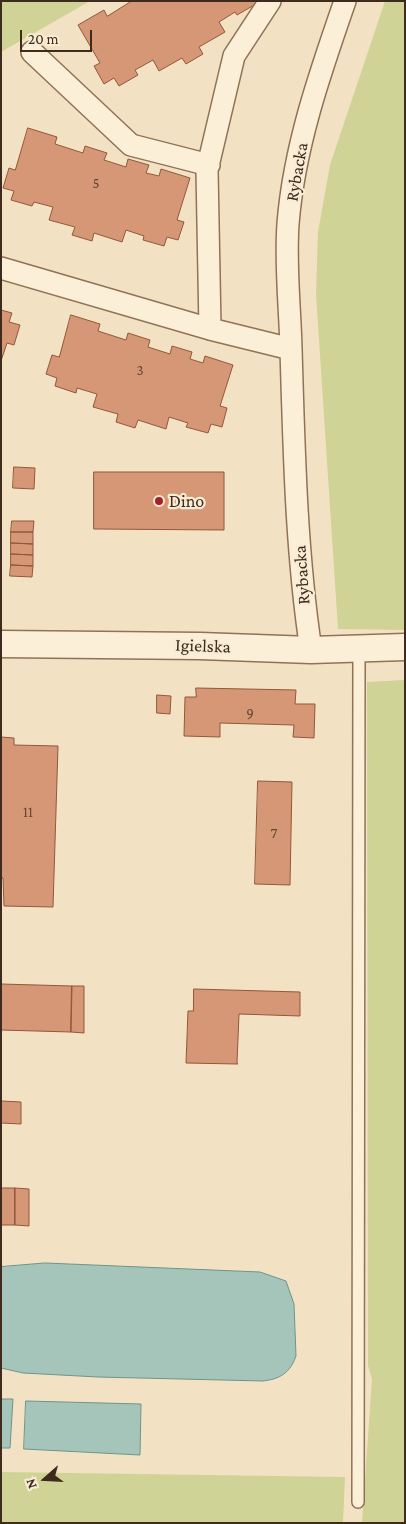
<!DOCTYPE html>
<html>
<head>
<meta charset="utf-8">
<style>
  body { margin:0 }
  #map { position:relative; width:406px; height:1524px; overflow:hidden; background:#f3e1c3; font-family:"Crimson Pro",serif }
  canvas { display:block }
  .frame { position:absolute; inset:0; border:2px solid #3e2b1d; pointer-events:none }
  .north { position:absolute; left:20px; top:1454px; width:50px; height:50px; -webkit-text-stroke:4px #f9ecd4; paint-order:stroke; rotate:251deg; font-size:14px; font-weight:700; line-height:20px; text-align:center; color:#3e2b1d }
  .north::after { content:''; display:block; margin:auto; width:18px; height:22px; background:#3e2b1d; clip-path:polygon(50% 0,100% 100%,50% 72%,0 100%) }
  .scale { position:absolute; left:20px; top:30px; width:72px; height:22px; box-sizing:border-box; border:2px solid #3e2b1d; border-top:0; padding-left:6px; font-size:15px; line-height:18px; white-space:nowrap; color:#3e2b1d; -webkit-text-stroke:4px #f9ecd4; paint-order:stroke }
</style>
</head>
<body>
<div id="map">
<canvas width="406" height="1524"></canvas>
<div class="frame"></div>
<div class="north">N</div>
<div class="scale">20 m</div>
</div>
<script>
const g = document.querySelector('canvas').getContext('2d');
g.lineJoin = 'round';
function fillPath(path, color) {
  g.fillStyle = color;
  g.fill(path, 'evenodd');
}
function stroke(path, color, width, dash) {
  g.strokeStyle = color;
  g.lineWidth = width;
  g.lineCap = dash ? 'butt' : 'round';
  g.setLineDash(dash || []);
  g.stroke(path);
}
function write(font, color, halo, rows, align = 'center') {
  g.font = font + ' "Crimson Pro",serif';
  g.lineWidth = 4.5;
  g.setLineDash([]);
  g.textBaseline = 'middle';
  g.strokeStyle = halo;
  g.fillStyle = color;
  for (const [text, x, y, turn = 0] of rows) {
    g.save();
    g.translate(x, y);
    g.rotate((+turn || 0) * Math.PI / 180);
    g.textAlign = isNaN(turn) ? turn : align;
    if (halo) g.strokeText(text, 0, 0);
    g.fillText(text, 0, 0);
    g.restore();
  }
}
fillPath(new Path2D(`
  M1 1H90L1 52Z
  M385 1H405V630L338 629 316 294 318 232 330 165Z
  M405 680V1523H362L372 1379 368 1366 367 682Z
  M1 1472 345 1477 343 1523H1Z`), '#d0d396');
const water = new Path2D(`
  M45 1263 260 1272 286 1281 294 1304 296 1356C290 1373 280 1379 263 1381L98 1377 23 1373 1 1368V1267Z
  M1 1399H13L10 1448H1Z
  M26 1401 141 1404 140 1455 24 1449Z`);
fillPath(water, '#a6c5ba');
stroke(water, '#6b9588', 1);
const building = new Path2D(`
  M132 1H255L256 4 237 15 235 12 219 22 225 32 199 47 203 54 186 64 182 58 159 71 153 60 135 70 138 75 119 86 114 78 104 84 94 66 100 63 78 25 104 10 107 16Z
  M28 128 57 137 55 144 83 153 85 146 107 153 104 160 126 167 128 159 149 165 146 173 159 176 161 169 190 178 177 220 184 222 178 240 167 237 164 246 143 240 144 236 126 230 122 242 94 233 92 241 72 235 75 227 49 220 53 207 34 202 32 206 11 200 14 191 3 188 9 168 15 170Z
  M1 310 12 313 9 322 20 325 14 345 7 343 1 361Z
  M71 315 100 324 98 331 126 340 128 333 150 340 148 347 170 354 172 346 192 352 190 359 203 363 205 356 233 365 220 406 227 408 222 427 211 424 208 433 186 427 188 423 169 417 166 429 138 420 135 428 116 422 118 414 93 407 97 394 77 388 76 393 55 386 57 378 46 374 52 355 59 357Z
  M14 467 35 468 34 489 13 488Z
  M94 472H224V530L94 529Z
  M12 521H34L33 532H11Z
  M11 532H33V544L11 543Z
  M11 543 33 544V555L11 554Z
  M11 554 33 555V566L11 565Z
  M11 565 33 566 32 577 10 576Z
  M196 688 296 690 295 704H315L314 738 293 737 294 725 220 723V737L184 736 185 697H196Z
  M157 695 171 696 170 714 157 713Z
  M1 737 14 738V745L58 746 53 907 4 906 3 878H1Z
  M258 781 292 782 290 885 255 884Z
  M1 984 72 986 71 1032 1 1030Z
  M72 986H84V1033L71 1032Z
  M194 989 300 992V1016L239 1014 237 1063 238 1064 186 1063 188 1011H193Z
  M1 1101 21 1102V1124L1 1123Z
  M1 1188H15V1225H1Z
  M15 1188 29 1189V1226L15 1225Z`);
fillPath(building, '#d59775');
stroke(building, '#92573a', 1);
const service = new Path2D(`
  M358 1502 359 649`);
const minor = new Path2D(`
  M32 52 131 145 209 165
  M1 268 210 329 291 349
  M210 329 207 170 234 56 270 1
  M311 650C296 551 294 449 291 349 290 307 285 266 288 224 294 147 320 73 345 1`);
const tertiary = new Path2D(`
  M1 644 200 646 311 650 405 647`);
stroke(service, '#907257', 14);
stroke(minor, '#907257', 24);
stroke(tertiary, '#907257', 29);
stroke(service, '#fcefd8', 11);
stroke(minor, '#fcefd8', 21);
stroke(tertiary, '#fcefd8', 26);
for (const [x, y, r, color] of [
  [159,501,5,"#a6202a"]
]) {
  const dot = new Path2D();
  dot.arc(x, y, r, 0, 2 * Math.PI);
  g.fillStyle = color;
  g.fill(dot);
  stroke(dot, '#f9ecd4', 2);
}
write('15px', '#644633', null, [
  ["5",96,183],
  ["3",140,370],
  ["9",250,713],
  ["11",28,812],
  ["7",274,833]
]);
write('18px', '#3e2b1d', '#f9ecd4', [
  ["Rybacka",297,172,-80],
  ["Rybacka",302,575,-94],
  ["Igielska",203,646,2]
]);
write('18px', '#3e2b1d', '#f9ecd4', [
  ["Dino",169,501]
], 'left');
</script>
</body>
</html>
